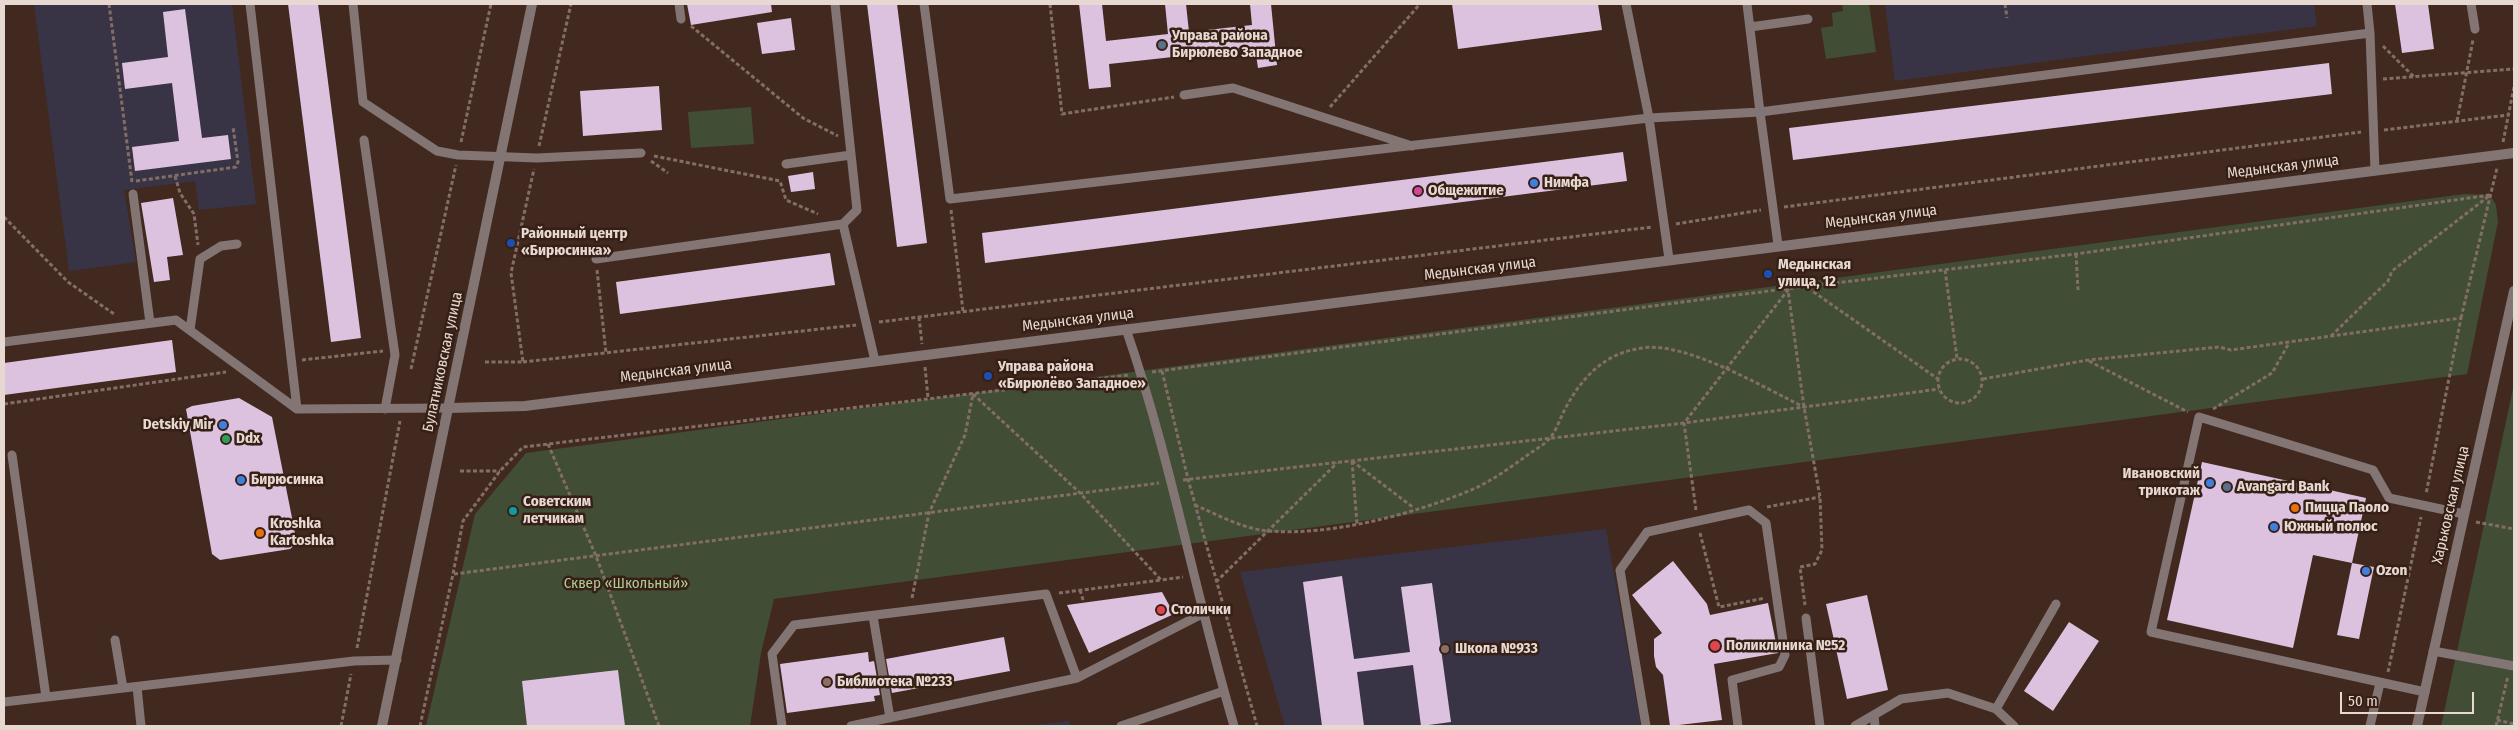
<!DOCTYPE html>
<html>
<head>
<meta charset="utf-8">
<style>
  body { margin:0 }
  #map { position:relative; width:2518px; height:730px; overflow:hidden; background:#412920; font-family:"Fira Sans Condensed",sans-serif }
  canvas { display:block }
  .frame { position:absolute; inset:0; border:5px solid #e7d8d1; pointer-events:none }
  .scale { position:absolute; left:2340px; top:692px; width:134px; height:22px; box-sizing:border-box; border:2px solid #e7d8d1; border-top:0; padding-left:6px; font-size:15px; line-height:18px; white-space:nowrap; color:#e7d8d1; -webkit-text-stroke:4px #362016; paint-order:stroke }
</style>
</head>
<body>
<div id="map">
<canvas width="2518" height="730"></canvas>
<div class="frame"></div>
<div class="scale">50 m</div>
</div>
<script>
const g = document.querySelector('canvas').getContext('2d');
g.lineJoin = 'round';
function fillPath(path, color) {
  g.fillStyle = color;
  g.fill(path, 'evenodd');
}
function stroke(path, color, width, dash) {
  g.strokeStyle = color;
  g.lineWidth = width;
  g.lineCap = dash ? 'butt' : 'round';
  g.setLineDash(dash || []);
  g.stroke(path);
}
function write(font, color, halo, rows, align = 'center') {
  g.font = font + ' "Fira Sans Condensed",sans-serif';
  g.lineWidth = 5;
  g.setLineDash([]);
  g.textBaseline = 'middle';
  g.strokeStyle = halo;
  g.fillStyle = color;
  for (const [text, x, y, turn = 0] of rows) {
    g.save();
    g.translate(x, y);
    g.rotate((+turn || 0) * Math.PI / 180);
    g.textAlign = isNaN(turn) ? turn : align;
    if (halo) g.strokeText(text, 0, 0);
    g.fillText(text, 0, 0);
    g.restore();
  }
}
fillPath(new Path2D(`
  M34 4H232L256 204 199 210 195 181 124 190 136 262 69 271Z
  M1885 4H2314L2317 26 1895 81Z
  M1606 529 1641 726H1285L1240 572Z
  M1069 721 1071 726H1026Z`), '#393445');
fillPath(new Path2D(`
  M1842 4H1869L1876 52 1826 59 1821 28 1833 26 1832 13 1843 11Z
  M751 107 754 144 691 148 688 112Z
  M2464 194 2490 195 2496 205 2498 222 2467 374 774 599 761 653 750 726H426L475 514 526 453Z
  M2514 384V726H2441Z`), '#414d35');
fillPath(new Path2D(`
  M288 4H318L361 338 331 342Z
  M687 4H771L772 12 691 25Z
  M867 4H897L927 243 897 247Z
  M1079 4H1102L1106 41 1168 34 1165 4H1186L1189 32 1252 25 1250 4H1271L1277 65 1258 68 1255 48 1109 64 1111 87 1089 89Z
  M1452 4H1598L1602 30 1458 49Z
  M2395 4H2428L2434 49 2402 53Z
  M185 9 202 138 228 135 231 159 135 171 132 147 179 141 172 83 125 89 122 63 168 57 163 12Z
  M791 18 795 50 762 54 757 23Z
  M2329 63 2332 94 1793 160 1789 128Z
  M659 86 662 130 583 136 580 91Z
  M1623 152 1627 181 985 263 982 233Z
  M813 172 815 189 791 192 788 176Z
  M173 198 183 255 167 257 170 280 154 282 141 203Z
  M830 253 835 285 620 314 616 282Z
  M172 340 176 372 4 395V363Z
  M239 398 272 417 297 543 290 549 220 560 212 554 186 409 192 406Z
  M2202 462 2366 498 2352 563 2313 555 2293 648 2167 620Z
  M1673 561 1707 604 1710 615 1768 603 1778 653 1714 664 1722 720 1670 726 1663 675 1656 667 1654 656V639L1662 633 1632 595Z
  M2352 563 2374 567 2359 639 2337 635Z
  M1342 576 1354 659 1410 652 1401 587 1432 583 1451 722 1421 726 1413 665 1357 672 1364 726H1322L1303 582Z
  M1162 592 1174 614 1089 653 1067 605Z
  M1867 595 1888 690 1847 699 1826 604Z
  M2069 622 2099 641 2053 711 2024 691Z
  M1004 637 1010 671 892 693 886 659Z
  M868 652 869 662 874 661 880 695 874 696 875 701 787 713 780 664Z
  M618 670 625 726H527L522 681Z`), '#ddc2df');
stroke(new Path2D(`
  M109 4 132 182
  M1050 4 1062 114 1174 97
  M2005 4 2007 18
  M691 26 803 118 838 136
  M2383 46 2414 77
  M2383 79 2514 69
  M1330 107 1420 4
  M2457 121 2473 40
  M2384 130 2508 115
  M461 142 491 4
  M2503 142 2514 87
  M539 146 571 4
  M654 156 780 181 786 200 818 214
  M651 161 668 173
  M175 176 180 193 194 214 198 245
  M136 181 236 167 238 162 233 127
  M1784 207 2361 132
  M951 210 963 311
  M4 217 68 282 114 314
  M1676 224 1761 210
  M2076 254 2078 290
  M597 270 606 353
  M1945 270 1957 358
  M1808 288 1938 379
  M919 317 922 344
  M2461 318 2497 168
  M879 322 1652 227
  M2331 336 2388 281 2392 271 2489 196
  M1938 381a22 22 0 1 1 44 0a22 22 0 1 1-44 0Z
  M302 360 383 351
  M2089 361 2188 412
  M485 362H523L511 273 534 169
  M523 362 856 325
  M925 367 928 398
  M411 369 456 165
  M1162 371 1188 479 1257 726
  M1152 372 1736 295 2076 254 2490 195
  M1983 379 2088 360 2219 347 2231 350 2461 318 2426 494
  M973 394 1080 493 1161 580 1183 577
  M4 404 226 372
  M2213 409 2272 373 2289 343
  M548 444 596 556 659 726
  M1352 461 1414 508
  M1352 461 1357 524
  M460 471H500
  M1183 480 1684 423 1939 389
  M1195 505C1218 515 1243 529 1269 531 1331 536 1414 514 1471 490 1492 481 1511 467 1529 454 1536 449 1545 444 1550 438 1556 431 1560 419 1564 411 1581 378 1604 353 1642 348 1686 341 1764 388 1804 407
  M1767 507 1820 497
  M1696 510 1684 423 1788 290 1804 407 1820 497 1822 550 1815 564 1800 567 1805 605
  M2476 522 2514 529
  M1700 533 1719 607 1765 598
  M454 574 1159 483
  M1216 582 1337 463
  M1080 590 1084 603
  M1059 593 1161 580
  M912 598 929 513 965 435 973 394
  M357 648 400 421
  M2388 672 2421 517
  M2497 720 2514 724
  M341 726 351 674
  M420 726 453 574 463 521 500 471 523 447 1129 375
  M2496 726 2508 676`), '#826e65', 3, [4, 2.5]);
stroke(new Path2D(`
  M250 4 297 409
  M353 4 363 102 437 151 458 155 537 158 641 153
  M679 4 681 19
  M835 4 857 210 843 224
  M924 4 950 199 1649 118 1760 112 1747 4
  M1626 4 1649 118 1669 259
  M2367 4 2370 33 2375 171
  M2471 4 2475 29
  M1750 27 1808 19
  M1184 95 1233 88 1412 146
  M364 140 395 355 385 409
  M786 164 851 155
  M133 194 150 323
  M1778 245 1760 112 2370 33
  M596 259 843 224 875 361
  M1126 329C1171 459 1195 594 1234 726
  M190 330 200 259 221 246 237 244
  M4 342 176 320 297 409 449 408
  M12 455 46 697
  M873 616 890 718
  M1806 618 1820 726
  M115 640 123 688
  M2433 651 2514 666
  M137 687 141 726
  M2425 692 2151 632 2199 417 2373 470 2389 498 2464 514
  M4 702 354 661 397 660
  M1996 709 2056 604
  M1874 715 1875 726
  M782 726 772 654 794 625 1046 594 1077 678
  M851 726 1077 678 1202 614
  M1121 726 1224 691
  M1646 726 1620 570 1647 532 1749 510 1766 523 1785 655 1779 667 1732 680 1738 726
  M1855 726 1901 699 1948 693 1996 709 2014 726
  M2370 726 2380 683`), '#837573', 9);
stroke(new Path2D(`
  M449 408 525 406 2514 153`), '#837573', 10);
stroke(new Path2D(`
  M382 726 532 4
  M2417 726 2514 291`), '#837573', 10);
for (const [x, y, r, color] of [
  [1162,45,5,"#5c6f8a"],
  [1534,183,5,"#3f7fe0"],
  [1418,191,5,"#d1479c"],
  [511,243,5,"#1a4fb4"],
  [1768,274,5,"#1a4fb4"],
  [988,376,5,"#1a4fb4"],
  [223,425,5,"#3f7fe0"],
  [226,439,5,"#2e9e5b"],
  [241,480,5,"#3f7fe0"],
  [2210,483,5,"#3f7fe0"],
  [2227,487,5,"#5c6f8a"],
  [2295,508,5,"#e8710a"],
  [513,511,5,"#0f9aa8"],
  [2274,527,5,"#3f7fe0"],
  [260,533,5,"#e8710a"],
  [2366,571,5,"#3f7fe0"],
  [1161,610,5,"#e0444e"],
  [1715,646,6,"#e0444e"],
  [1445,649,5,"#8d6e63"],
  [827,682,5,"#8d6e63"]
]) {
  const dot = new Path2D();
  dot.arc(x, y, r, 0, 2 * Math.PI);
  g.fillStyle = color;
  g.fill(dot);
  stroke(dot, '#362016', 2);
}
write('bold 15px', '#e7d8d1', '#362016', [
  ["Управа района",1172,36],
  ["Бирюлево Западное",1172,53],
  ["Нимфа",1544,183],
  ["Общежитие",1428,191],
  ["Районный центр",521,234],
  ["«Бирюсинка»",521,251],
  ["Медынская",1778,265],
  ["улица, 12",1778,282],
  ["Управа района",998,367],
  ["«Бирюлёво Западное»",998,384],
  ["Detskiy Mir",213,425,"right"],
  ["Ddx",236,439],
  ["Ивановский",2200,474,"right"],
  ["трикотаж",2200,491,"right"],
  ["Бирюсинка",251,480],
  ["Avangard Bank",2237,487],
  ["Cоветским",523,502],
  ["летчикам",523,519],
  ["Пицца Паоло",2305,508],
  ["Kroshka",270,524],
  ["Kartoshka",270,541],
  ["Южный полюс",2284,527],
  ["Ozon",2376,571],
  ["Столички",1171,610],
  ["Поликлиника №52",1726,646],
  ["Школа №933",1455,649],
  ["Библиотека №233",837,682]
], 'left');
write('15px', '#e7d8d1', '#362016', [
  ["Медынская улица",2283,167,-7],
  ["Медынская улица",1881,217,-7],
  ["Медынская улица",1480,269,-7],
  ["Медынская улица",1078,320,-7],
  ["Булатниковская улица",443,362,-78],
  ["Медынская улица",676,371,-7],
  ["Харьковская улица",2451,505,-77]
]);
write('15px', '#afca94', '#362016', [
  ["Сквер «Школьный»",626,584]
]);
</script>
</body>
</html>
